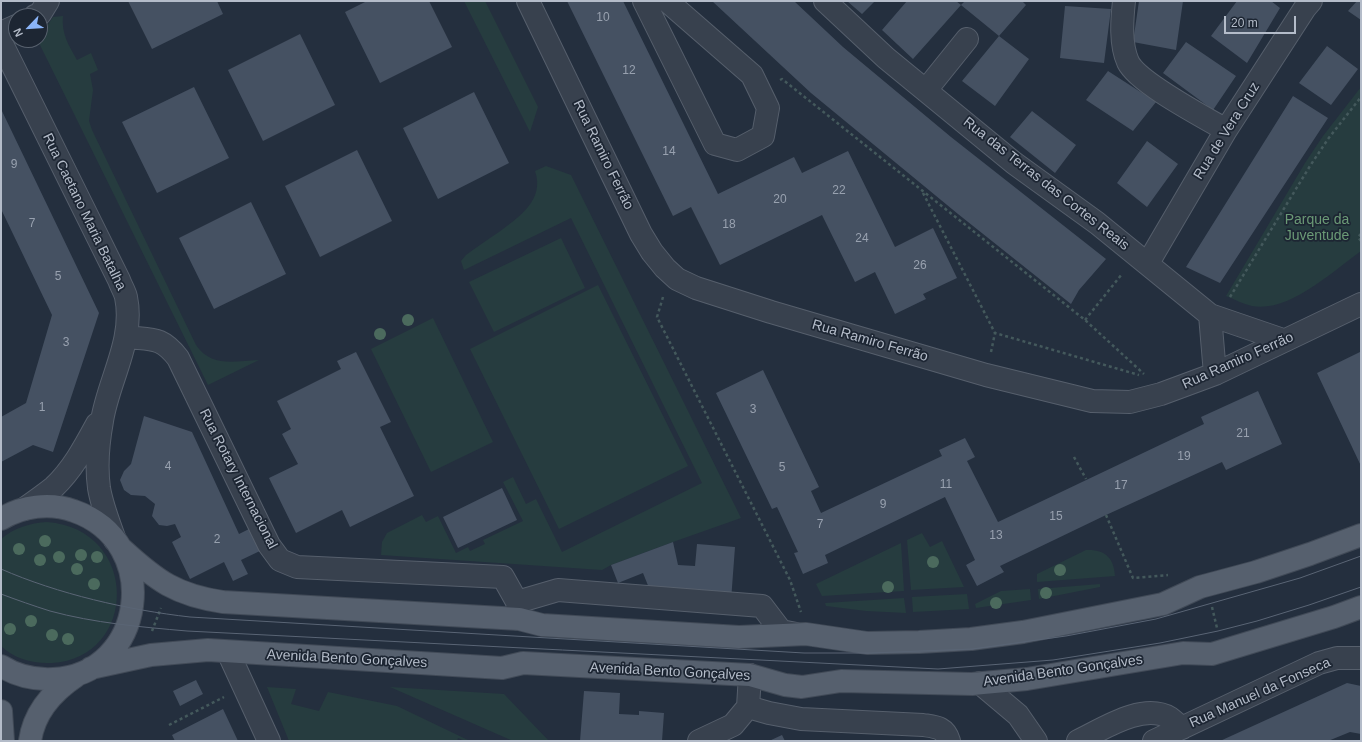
<!DOCTYPE html>
<html>
<head>
<meta charset="utf-8">
<style>
  body { margin:0 }
  #map { position:relative; width:1362px; height:742px; overflow:hidden; background:#242f3e; font-family:Arial,sans-serif }
  canvas { display:block }
  .frame { position:absolute; inset:0; border:2px solid #b4bcc9; pointer-events:none }
  .north { position:absolute; left:8px; top:8px; width:40px; height:40px; box-sizing:border-box; background:#1d2633; border:1px solid #59626f; border-radius:50%; rotate:245deg; font-size:11px; font-weight:700; line-height:16px; text-align:center; color:#b4bcc9 }
  .north::after { content:''; display:block; margin:auto; width:14px; height:18px; background:#8ab4f8; clip-path:polygon(50% 0,100% 100%,50% 72%,0 100%) }
  .scale { position:absolute; left:1224px; top:16px; width:72px; height:18px; box-sizing:border-box; border:2px solid #b4bcc9; border-top:0; padding-left:5px; font-size:12px; line-height:14px; white-space:nowrap; color:#b4bcc9; -webkit-text-stroke:3px #1d2633; paint-order:stroke }
</style>
</head>
<body>
<div id="map">
<canvas width="1362" height="742"></canvas>
<div class="frame"></div>
<div class="north">N</div>
<div class="scale">20 m</div>
</div>
<script>
const g = document.querySelector('canvas').getContext('2d');
g.lineJoin = 'round';
function fillPath(path, color) {
  g.fillStyle = color;
  g.fill(path, 'evenodd');
}
function stroke(path, color, width, dash) {
  g.strokeStyle = color;
  g.lineWidth = width;
  g.lineCap = dash ? 'butt' : 'round';
  g.setLineDash(dash || []);
  g.stroke(path);
}
function write(font, color, halo, rows, align = 'center') {
  g.font = font + ' Arial,sans-serif';
  g.lineWidth = 3.5;
  g.setLineDash([]);
  g.textBaseline = 'middle';
  g.strokeStyle = halo;
  g.fillStyle = color;
  for (const [text, x, y, turn = 0] of rows) {
    g.save();
    g.translate(x, y);
    g.rotate((+turn || 0) * Math.PI / 180);
    g.textAlign = isNaN(turn) ? turn : align;
    if (halo) g.strokeText(text, 0, 0);
    g.fillText(text, 0, 0);
    g.restore();
  }
}
fillPath(new Path2D(`
  M464 1H485L538 107 530 132Z
  M63 16C61 33 69 46 77 60L91 53 98 70 90 74 93 90 89 121 92 130 196 345C212 368 234 361 259 360L208 385 38 41 40 40V37L53 17Z
  M1361 87V251C1333 271 1289 313 1252 306 1243 304 1234 299 1226 296L1305 163 1323 136Z
  M546 166 571 175 741 518 673 542 611 565 602 570 381 555 382 542 387 533 422 515 426 522 438 516 456 553 468 547 470 551 485 544 483 540 523 521 503 482 513 477 526 504 536 499 562 552 702 483 571 218 464 270 461 261 466 255C477 247 488 239 499 232 519 217 545 200 535 171Z
  M561 238 585 288 494 332 469 282Z
  M598 285 688 466 559 529 470 349Z
  M433 318 493 442 431 472 371 349Z
  M47 522C140 529 139 658 52 663 33 664 15 659 1 646V539C14 528 30 523 47 522Z
  M922 533 930 547 942 541 964 587 911 590 907 540Z
  M901 543 904 591 822 596 816 584Z
  M1086 550C1105 549 1114 558 1115 576L1037 582V574Z
  M1100 584V587L1039 599 1038 589Z
  M1030 589 1031 600 976 608 975 604 1001 591Z
  M967 594 969 609 913 612 912 597Z
  M904 598 906 613 866 611 826 606 825 603Z
  M267 687 296 689 291 704 319 711 328 692 397 706 470 741H465L458 738 457 741H289Z
  M390 687 504 694 549 741H513Z`), '#263c3f');
fillPath(new Path2D(`
  M128 1H217L223 14 152 49Z
  M367 1H429L452 47 380 83 345 12Z
  M567 1H623L718 194 794 157 802 173 848 151 895 247 933 228 957 278 923 294 926 299 895 314 875 272 855 282 822 215 720 265 691 207 673 216Z
  M712 1H794L843 47 951 137 1106 259 1079 290 1071 304 958 214 811 93Z
  M847 1H875L862 14Z
  M907 1H956L961 5 965 1H1022L1026 5 999 36 961 5 913 59 882 30Z
  M1139 1H1183L1176 50 1133 42Z
  M1237 1H1271L1280 8 1247 63 1211 36Z
  M1357 1H1361V20L1348 11Z
  M1065 6 1111 9 1104 63 1060 58Z
  M300 34 335 105 263 141 228 70Z
  M999 36 1029 59 995 106 962 81Z
  M1186 42 1236 76 1213 110 1163 73Z
  M1327 46 1358 69 1331 105 1299 83Z
  M1108 71 1156 102 1133 131 1086 100Z
  M194 87 229 158 157 193 122 122Z
  M474 92 509 163 438 199 403 128Z
  M1293 96 1328 118 1220 283 1186 267Z
  M1 109 99 313 53 452 33 445 1 462V417L26 403 52 315 1 209Z
  M1032 111 1076 145 1055 173 1010 137Z
  M1147 141 1178 164 1147 207 1117 183Z
  M357 150 392 221 320 257 285 186Z
  M251 202 286 274 214 309 179 238Z
  M356 352 391 422 380 427 414 496 350 527 342 510 296 533 269 478 298 464 282 434 291 429 277 401 341 369 337 361Z
  M1360 352 1361 355V466L1317 373Z
  M763 370 819 487 811 491 821 513 942 456 939 450 965 438 975 457 967 461 998 522 1204 424 1201 417 1258 391 1282 444 1226 470 1222 462 1106 515 1000 566 1004 572 977 586 966 565 975 560 945 497 825 555 828 563 803 574 794 553 798 552 777 507 772 509 716 393Z
  M144 416 192 432 239 534 251 528 262 550 241 560 248 574 233 581 224 562 190 579 172 542 181 537 175 524 167 526 159 525 152 516 155 504 145 496 131 495 124 490 120 480 124 471 131 464Z
  M502 488 517 520 458 548 443 517Z
  M673 542 678 565 695 566 697 544 735 547 730 614 649 588 643 573 618 583 611 565Z
  M196 680 203 694 180 706 173 691Z
  M1347 683 1361 686V734L1350 732 1328 741H1220Z
  M584 691 620 693 619 714 639 715V711L664 713 662 741H580Z
  M223 709 238 741H175L172 735Z
  M782 735 785 741H769Z`), '#455162');
const minor = new Path2D(`
  M528 1 641 234 652 252 665 268 677 279 696 288 771 312 986 375 1092 401 1130 402 1161 394 1215 374 1361 304
  M644 1 715 144 737 150 763 136 768 108 752 75 667 1
  M825 1 886 58 1014 163 1097 223 1210 315 1283 340
  M1124 1C1122 20 1120 44 1128 62 1138 83 1204 117 1226 130
  M35 16 40 14 48 1
  M1 33 16 26
  M1 42 119 280C121 286 125 292 126 297 135 340 108 381 102 421 98 443 96 466 99 488 102 506 109 523 115 540
  M926 90 967 39
  M1148 263 1226 130 1305 8 1311 1
  M1210 315 1215 374
  M126 337C152 340 161 336 178 358L269 545 280 560 297 567 503 577 517 602 519 619
  M24 509C34 502 44 495 54 487 73 469 85 446 97 424
  M517 602 558 590 762 606 781 631 796 634
  M228 652 269 741
  M980 683 1018 715 1036 741
  M748 707 769 713 801 719 923 725C936 727 945 727 949 741
  M699 741 733 725 748 707 750 675
  M1078 741C1103 729 1143 702 1170 718 1174 721 1178 725 1182 728
  M1154 741 1319 663 1337 658H1361`);
const major = new Path2D(`
  M1 519C22 506 50 502 74 511 164 542 146 675 53 679 34 680 17 676 1 666
  M122 549C157 581 176 595 223 602L519 619 542 625 739 637 806 634 867 643 919 642 971 639 1023 632 1163 604 1200 587 1256 572 1310 554 1361 535
  M91 668 151 655 208 650 502 668 523 663 750 675 785 685 802 687 841 681 972 684 1027 679 1183 653 1212 654 1334 617 1361 607
  M1 711 3 741
  M30 741C34 712 52 692 76 676`);
stroke(minor, '#565f6c', 24);
stroke(major, '#414a57', 24);
stroke(new Path2D(`
  M780 80 782 79 1085 320 1144 374
  M923 193 995 333 1139 375
  M1361 234 1358 237 1361 241
  M663 297 657 317 790 580 801 612
  M1230 297 1310 166 1328 139 1361 97
  M1085 320 1122 274
  M991 352 995 333
  M1074 457 1086 479
  M1106 515 1133 578 1168 575
  M1212 607 1217 628
  M152 631 161 608
  M169 725 224 697`), '#44595c', 2.5, [3, 3]);
stroke(minor, '#38414e', 22);
stroke(major, '#56606e', 22);
stroke(new Path2D(`
  M1 569C58 594 128 610 190 617L804 653H870L972 649 1066 636 1156 619 1300 578 1361 556
  M1 594C17 600 34 606 50 611 94 623 141 627 187 631L938 669 1053 660 1160 643 1218 631 1257 621 1309 605 1361 587`), '#5a6575', 1);
g.fillStyle = '#4b6a5d';
for (const [x, y] of [
  [408,320],
  [380,334],
  [45,541],
  [19,549],
  [81,555],
  [59,557],
  [97,557],
  [40,560],
  [933,562],
  [77,569],
  [1060,570],
  [94,584],
  [888,587],
  [1046,593],
  [996,603],
  [31,621],
  [10,629],
  [52,635],
  [68,639]
]) {
  g.beginPath();
  g.arc(x, y, 6, 0, 2 * Math.PI);
  g.fill();
}
write('12px', '#98a1af', null, [
  ["10",603,18],
  ["12",629,71],
  ["14",669,152],
  ["9",14,165],
  ["22",839,191],
  ["20",780,200],
  ["7",32,224],
  ["18",729,225],
  ["24",862,239],
  ["26",920,266],
  ["5",58,277],
  ["3",66,343],
  ["1",42,408],
  ["3",753,410],
  ["21",1243,434],
  ["19",1184,457],
  ["4",168,467],
  ["5",782,468],
  ["11",946,485],
  ["17",1121,486],
  ["9",883,505],
  ["15",1056,517],
  ["7",820,525],
  ["13",996,536],
  ["2",217,540]
]);
write('14px', '#b4bcc9', '#1d2633', [
  ["Rua de Vera Cruz",1227,131,-58],
  ["Rua Ramiro Ferrão",603,155,64],
  ["Rua das Terras das Cortes Reais",1046,184,38],
  ["Rua Caetano Maria Batalha",84,212,64],
  ["Rua Ramiro Ferrão",870,341,16],
  ["Rua Ramiro Ferrão",1238,361,-24],
  ["Rua Rotary Internacional",238,479,63],
  ["Avenida Bento Gonçalves",347,659,3],
  ["Avenida Bento Gonçalves",1063,671,-8],
  ["Avenida Bento Gonçalves",670,672,3],
  ["Rua Manuel da Fonseca",1260,693,-24]
]);
write('14px', '#6b9a76', '#1d2633', [
  ["Parque da",1317,220],
  ["Juventude",1317,236]
]);
</script>
</body>
</html>
